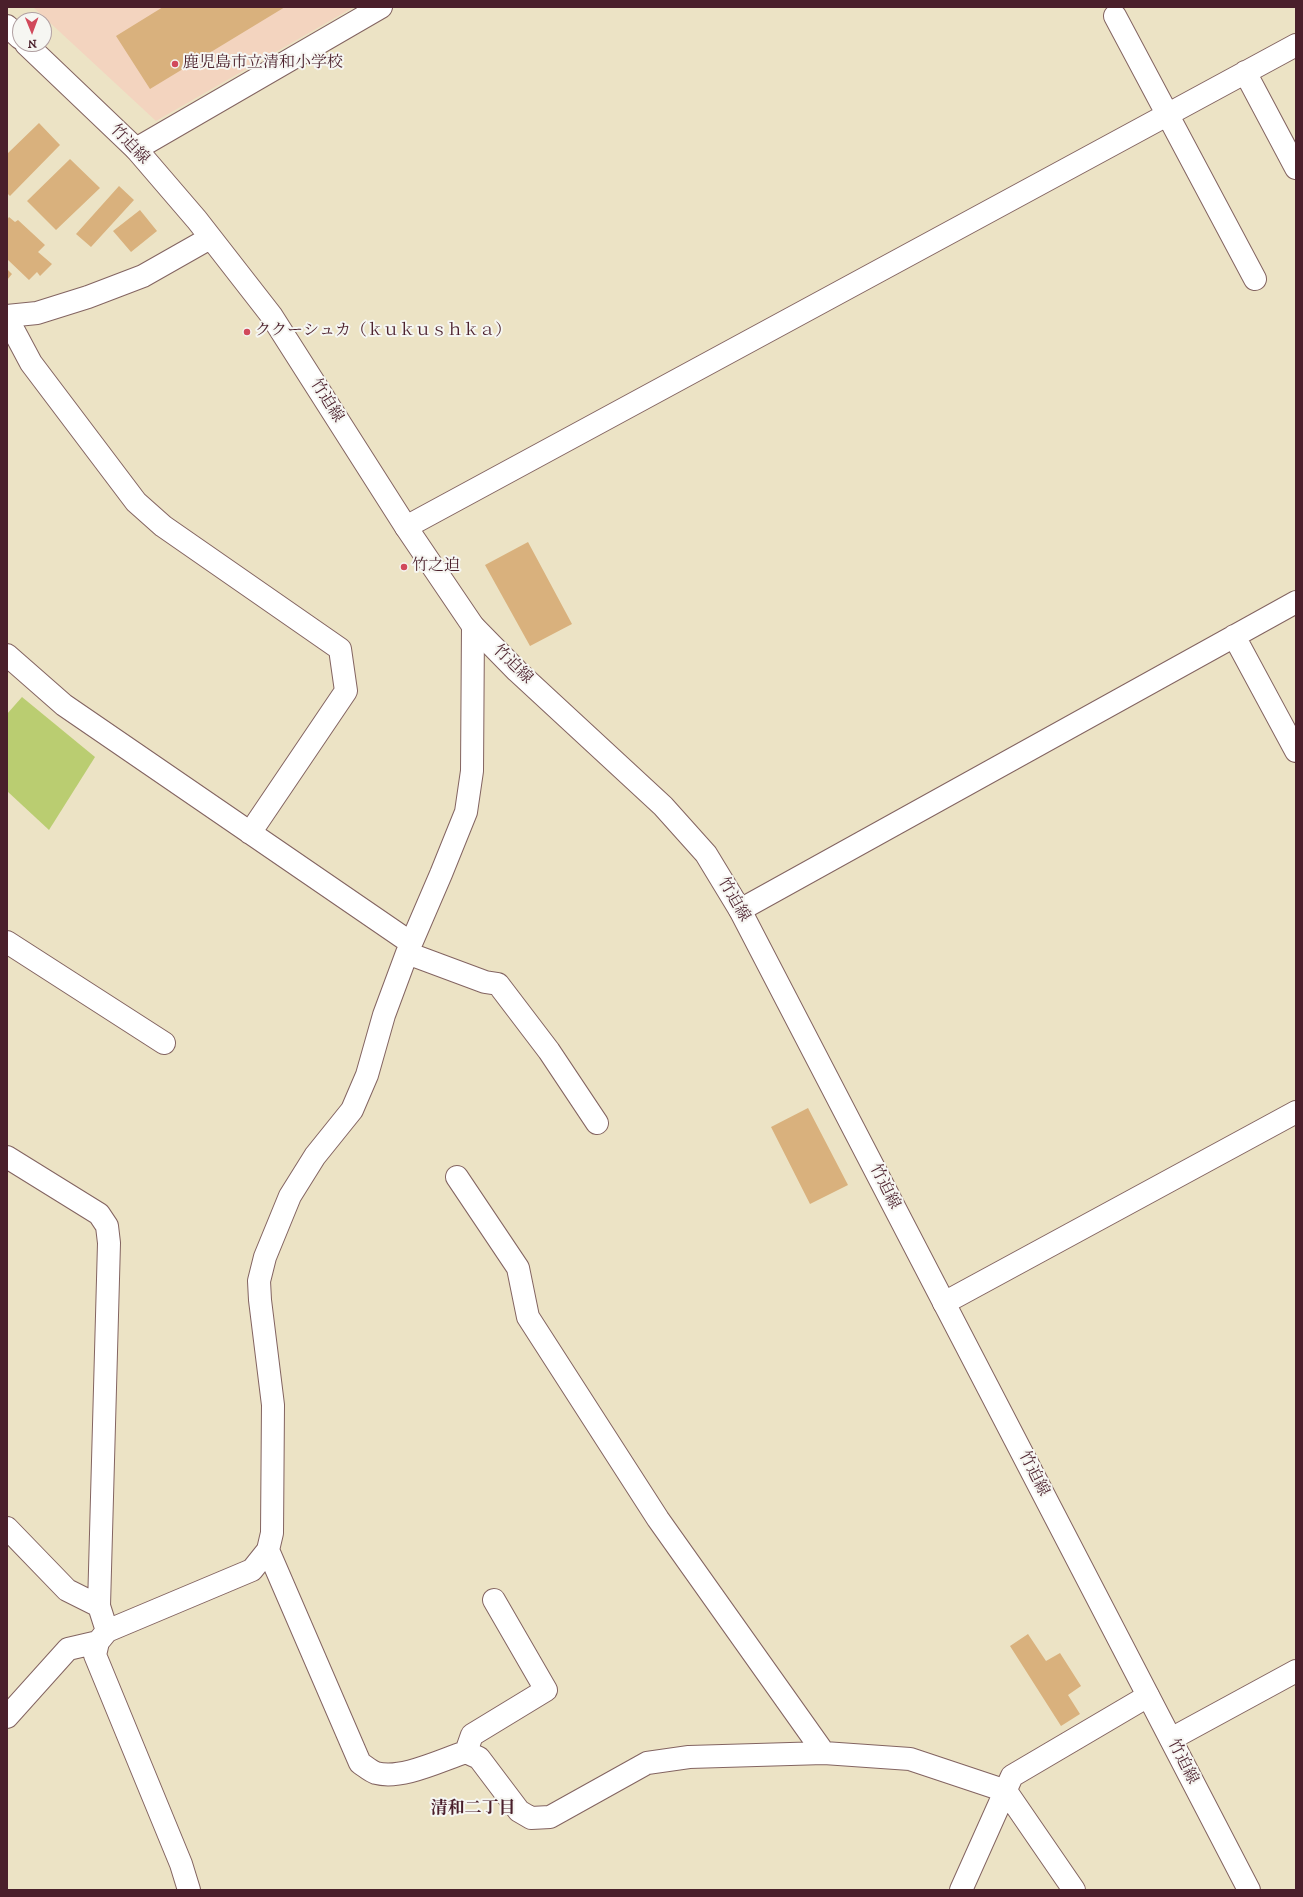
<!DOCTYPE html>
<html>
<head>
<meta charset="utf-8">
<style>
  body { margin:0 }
  #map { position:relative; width:1303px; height:1897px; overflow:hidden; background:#ece3c5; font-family:"IM FELL DW Pica",serif }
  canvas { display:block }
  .frame { position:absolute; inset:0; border:8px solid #4a1f2b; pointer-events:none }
  .north { position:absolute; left:12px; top:12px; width:40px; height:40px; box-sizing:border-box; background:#f6f6f2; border:1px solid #b1a0a2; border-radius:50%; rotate:179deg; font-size:11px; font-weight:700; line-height:16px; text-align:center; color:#4a1f2b }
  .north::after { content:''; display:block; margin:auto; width:14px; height:18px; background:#d1495b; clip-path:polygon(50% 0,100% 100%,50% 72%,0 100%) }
</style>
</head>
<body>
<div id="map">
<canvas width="1303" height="1897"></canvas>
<div class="frame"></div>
<div class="north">N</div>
</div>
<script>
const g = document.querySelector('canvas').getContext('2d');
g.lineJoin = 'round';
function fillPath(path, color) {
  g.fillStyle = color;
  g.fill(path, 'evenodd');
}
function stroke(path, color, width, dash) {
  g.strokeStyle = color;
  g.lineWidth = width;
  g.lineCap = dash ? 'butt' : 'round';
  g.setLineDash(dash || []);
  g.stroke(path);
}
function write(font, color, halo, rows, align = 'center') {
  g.font = font + ' "IM FELL DW Pica","Noto Serif JP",serif';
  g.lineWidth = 4;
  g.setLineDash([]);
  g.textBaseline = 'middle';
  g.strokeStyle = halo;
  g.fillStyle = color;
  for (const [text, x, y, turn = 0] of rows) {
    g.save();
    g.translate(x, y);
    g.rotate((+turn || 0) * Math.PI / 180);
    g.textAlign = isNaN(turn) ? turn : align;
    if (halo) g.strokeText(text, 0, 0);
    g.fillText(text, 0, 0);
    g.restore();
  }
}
fillPath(new Path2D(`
  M33 7H354L156 121Z`), '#f3d4bf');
fillPath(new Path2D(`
  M22 697 95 757 49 830 7 791V714Z`), '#bacd71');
fillPath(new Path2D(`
  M163 7H285L150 89 116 36Z
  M39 123 60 145 10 196 7 193V154Z
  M70 159 100 188 56 230 27 201Z
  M119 186 134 200 91 247 76 234Z
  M140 210 157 231 131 252 113 231Z
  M9 217 15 222 18 220 45 245 38 252 52 264 40 276 37 272 29 280 7 259V220Z
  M7 269 12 274 7 280Z
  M528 542 572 624 530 646 485 565Z
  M808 1108 848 1185 810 1204 771 1127Z
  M1028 1634 1046 1661 1060 1653 1081 1686 1068 1695 1080 1714 1061 1726 1010 1646Z`), '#d9b17d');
const minor = new Path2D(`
  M1115 16 1255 279
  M1245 72 1296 168
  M136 149 381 7
  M7 318 31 363 136 502 163 526 340 649 346 691 250 833
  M406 527 1296 45
  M1234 636 1296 751
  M7 655 64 705 411 943
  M740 910 1296 602
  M7 942 164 1043
  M407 953 485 982 498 984 549 1051 597 1123
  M7 1157 99 1214 107 1226 109 1243 99 1606 107 1631
  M457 1177 518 1268 528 1317 658 1519 824 1753
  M944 1303 1296 1112
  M7 1528 67 1590 99 1606
  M268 1550 360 1763C365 1766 370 1771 376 1773 402 1780 441 1760 466 1752L479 1758 519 1811 531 1818 550 1817 647 1763 689 1757 824 1753 910 1759 1006 1791 1074 1890
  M7 1717 68 1649 98 1642
  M1171 1739 1296 1671
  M466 1752 472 1735 546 1690 494 1600
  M189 1890 181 1864 95 1655 98 1642 107 1631 252 1570 268 1550 272 1533 273 1405 260 1300 259 1281 265 1257 290 1196 315 1156 352 1110 367 1075 384 1015 407 953 441 874 466 812 472 771 473 626
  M961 1890 1012 1776 1148 1696`);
const tertiary = new Path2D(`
  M7 26 20 38
  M26 44 136 149 197 220 271 315 406 527 473 626 517 671 663 806 706 854 740 910 1249 1890
  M7 316 37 313 88 297 143 276 210 238`);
stroke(minor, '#836461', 24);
stroke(tertiary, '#836461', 24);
stroke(minor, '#fff', 22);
stroke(tertiary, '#fff', 22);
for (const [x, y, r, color] of [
  [175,64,4,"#d1495b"],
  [247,332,4,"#d1495b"],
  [404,567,4,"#d1495b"]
]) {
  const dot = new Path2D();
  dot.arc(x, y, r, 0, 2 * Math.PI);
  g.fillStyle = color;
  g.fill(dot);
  stroke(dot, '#f6f6f2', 1.5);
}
write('16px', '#4a1f2b', '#f6f6f2', [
  ["鹿児島市立清和小学校",183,64],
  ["ククーシュカ（ｋｕｋｕｓｈｋａ）",255,332],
  ["竹之迫",412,567]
], 'left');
write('16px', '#4a1f2b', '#f6f6f2', [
  ["竹迫線",129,145,46],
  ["竹迫線",326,401,58],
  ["竹迫線",512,665,44],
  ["竹迫線",733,900,60],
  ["竹迫線",884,1187,63],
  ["竹迫線",1033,1474,63],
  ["竹迫線",1182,1762,63]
]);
write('bold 17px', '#4a1f2b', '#f6f6f2', [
  ["清和二丁目",473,1809]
]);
</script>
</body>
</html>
